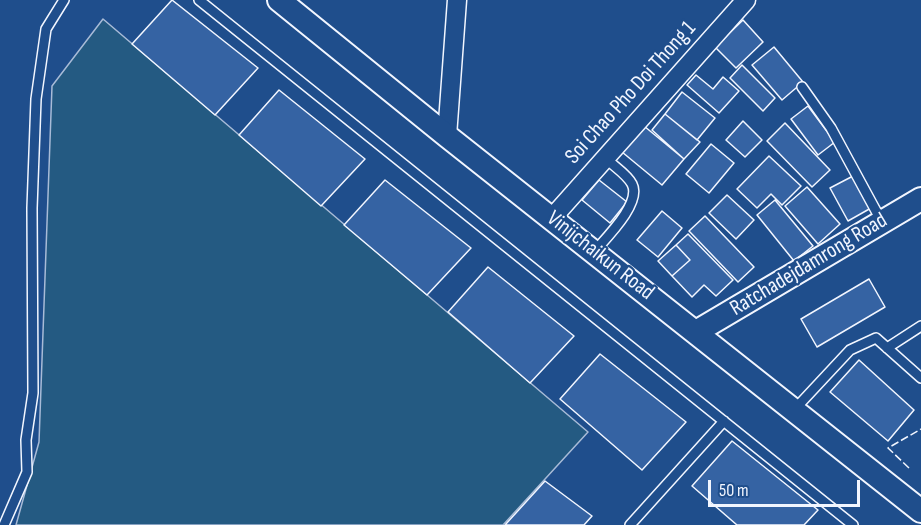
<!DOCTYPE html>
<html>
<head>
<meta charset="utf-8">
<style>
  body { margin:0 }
  #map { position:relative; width:921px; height:525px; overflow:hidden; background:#1f4e8c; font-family:"Sofia Sans Condensed",sans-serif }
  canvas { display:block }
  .scale { position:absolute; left:708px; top:480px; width:152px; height:27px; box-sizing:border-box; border:3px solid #f2f6ff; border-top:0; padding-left:8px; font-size:18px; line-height:21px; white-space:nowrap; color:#f2f6ff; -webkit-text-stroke:4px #1f4e8c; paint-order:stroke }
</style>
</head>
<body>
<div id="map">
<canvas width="921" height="525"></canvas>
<div class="scale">50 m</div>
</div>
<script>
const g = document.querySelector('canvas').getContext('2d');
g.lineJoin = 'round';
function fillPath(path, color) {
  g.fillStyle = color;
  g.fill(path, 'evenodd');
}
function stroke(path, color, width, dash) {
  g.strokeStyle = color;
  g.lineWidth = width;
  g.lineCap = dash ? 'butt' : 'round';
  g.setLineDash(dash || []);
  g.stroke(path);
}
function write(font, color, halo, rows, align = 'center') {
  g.font = font + ' "Sofia Sans Condensed",sans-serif';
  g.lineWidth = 4.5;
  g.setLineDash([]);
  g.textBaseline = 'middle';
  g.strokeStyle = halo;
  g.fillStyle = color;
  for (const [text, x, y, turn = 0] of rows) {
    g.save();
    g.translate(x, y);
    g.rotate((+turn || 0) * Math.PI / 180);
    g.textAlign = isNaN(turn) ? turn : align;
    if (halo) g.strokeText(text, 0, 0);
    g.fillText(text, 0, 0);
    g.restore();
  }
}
const green = new Path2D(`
  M103 19 588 432 503 525H16L39 442 52 86Z`);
fillPath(green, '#245a82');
stroke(green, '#a8bbd7', 1.5);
const building = new Path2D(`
  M172 0 258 68 215 115 132 44Z
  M743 20 763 42 736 68 715 47Z
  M774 47 803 82 782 100 752 65Z
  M742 65 775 98 763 111 730 78Z
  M696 75 713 89 723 77 739 91 719 113 687 85Z
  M279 90 365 159 321 206 239 135Z
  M682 92 715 118 697 140 665 114Z
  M808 106 835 142 818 155 791 119Z
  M665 114 700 142 684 159 652 130Z
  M743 121 762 140 745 157 726 140Z
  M785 123 830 170 812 187 767 141Z
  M644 126 684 159 662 185 622 152Z
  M711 144 734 163 709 193 686 174Z
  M769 156 801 186 782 205 771 194 757 208 737 189Z
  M853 176 871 208 848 221 830 188Z
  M385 180 471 248 427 295 344 225Z
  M599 180 627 202 610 223 582 200Z
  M807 187 840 224 818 244 785 206Z
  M727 195 754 220 736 239 709 213Z
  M775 200 813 246 794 261 757 215Z
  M662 211 682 228 658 257 637 240Z
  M705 216 754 267 738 282 689 231Z
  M688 234 733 280 716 296 704 285 692 297 672 276 690 260 676 245Z
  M676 245 690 260 672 276 658 261Z
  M488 267 574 336 530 383 448 312Z
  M869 279 885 307 817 347 801 319Z
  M600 354 686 422 642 470 560 399Z
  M859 360 914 410 888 441 830 392Z
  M732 441 818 510 804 525H737L692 486Z
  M545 481 592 516 584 525H505Z`);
fillPath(building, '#3563a3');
stroke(building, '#f2f6ff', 1.5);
const service = new Path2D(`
  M199 0 853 525
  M802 87 831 128 882 222
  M594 252C606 238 642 203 632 184 628 176 618 169 611 163
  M887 348 921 326
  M794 410 850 350 876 338 921 378
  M4 525 27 472 26 440 33 393 32 208 36 99 46 29 64 0
  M630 525 724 421`);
const minor = new Path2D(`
  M447 136 457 0
  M552 218 746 0`);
const tertiary = new Path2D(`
  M279 0 447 136 921 511
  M696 332 921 199`);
stroke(service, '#f2f6ff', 12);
stroke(minor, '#f2f6ff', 21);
stroke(tertiary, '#f2f6ff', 26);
stroke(service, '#1f4e8c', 9);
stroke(minor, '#1f4e8c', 18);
stroke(tertiary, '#1f4e8c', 22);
stroke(new Path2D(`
  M909 468 888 448 921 429`), '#f2f6ff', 1.5, [8, 3]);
write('22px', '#f2f6ff', '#1f4e8c', [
  ["Soi Chao Pho Doi Thong 1",631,93,-48],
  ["Vinijchaikun Road",600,256,38],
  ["Ratchadejdamrong Road",809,265,-31]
]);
</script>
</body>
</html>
